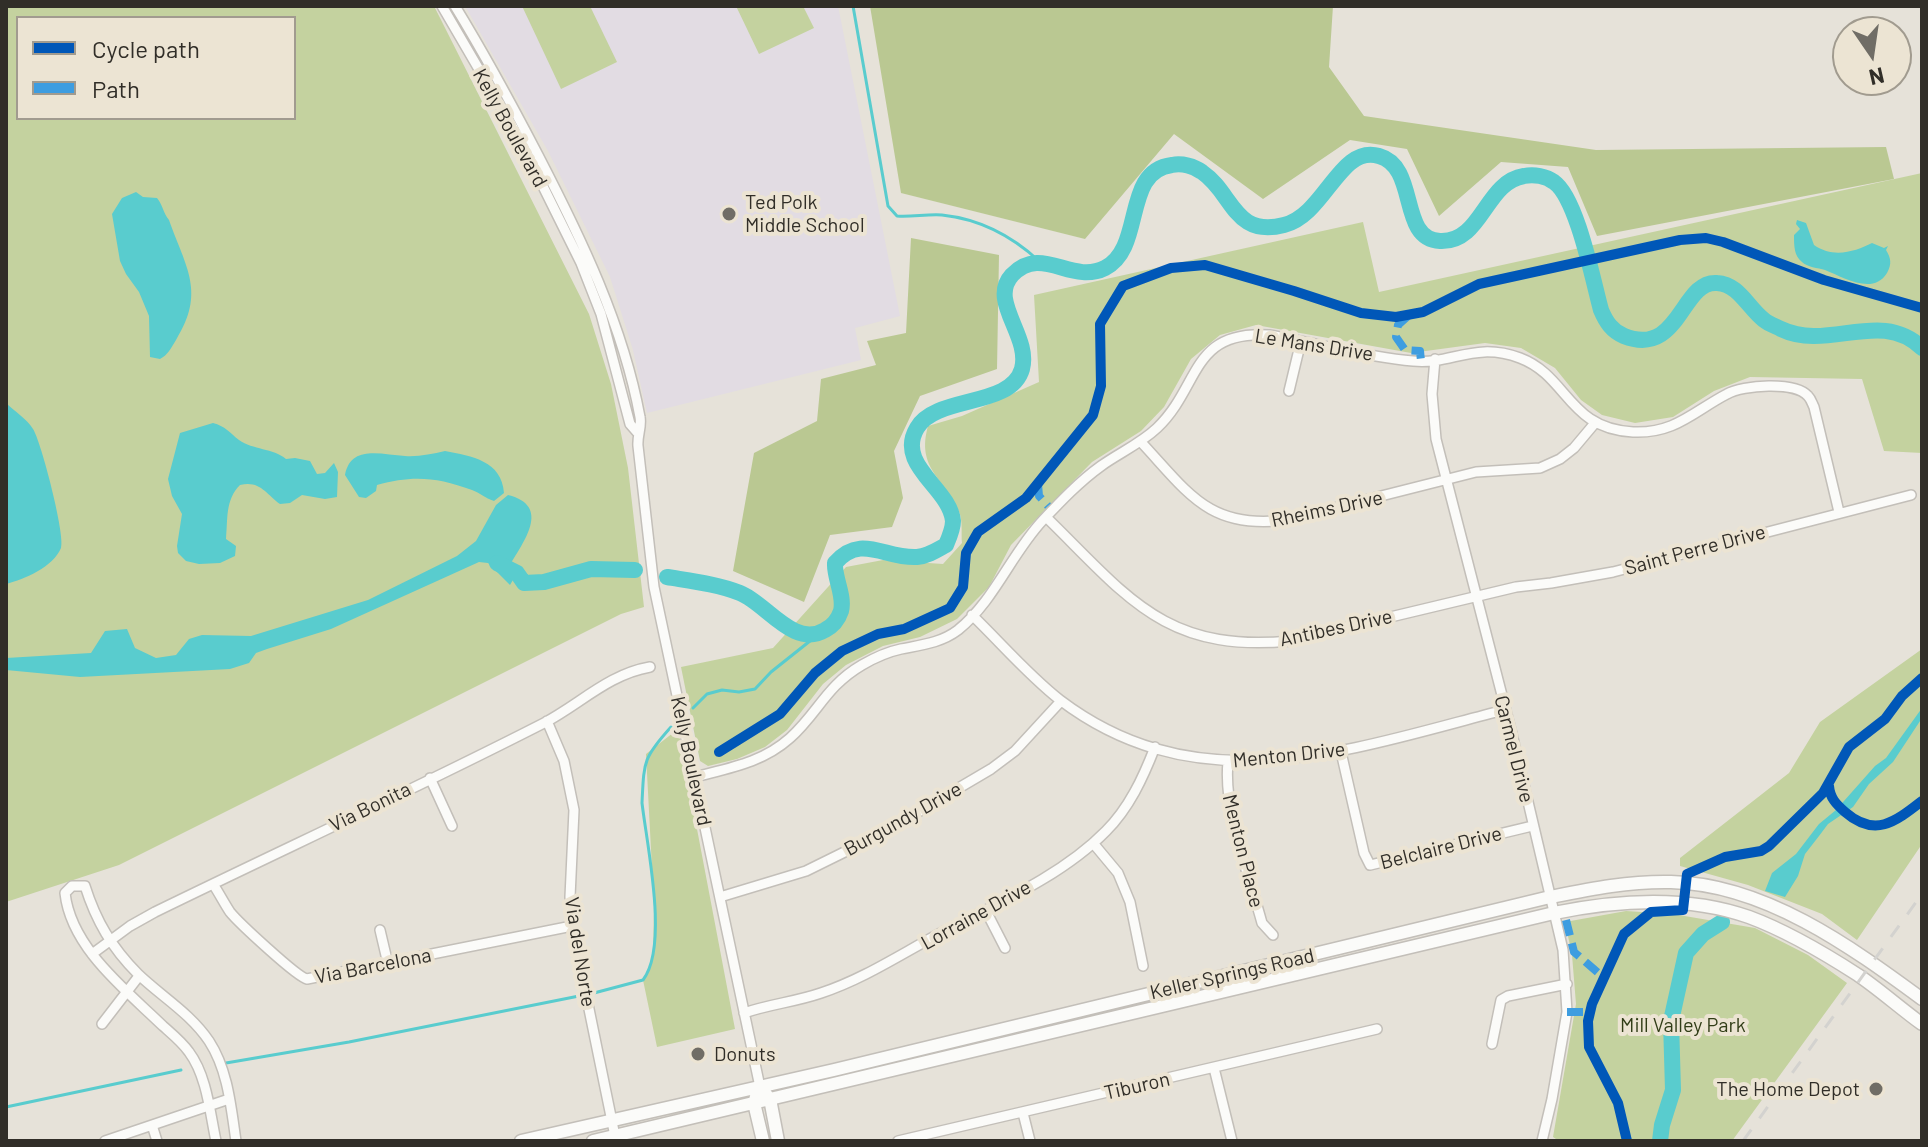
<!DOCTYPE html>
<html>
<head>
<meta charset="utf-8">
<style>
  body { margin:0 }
  #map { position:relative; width:1928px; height:1147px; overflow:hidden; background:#e6e2d9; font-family:Barlow,sans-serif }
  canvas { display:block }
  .frame { position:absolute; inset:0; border:8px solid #312e28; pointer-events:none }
  .legend { position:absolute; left:16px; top:16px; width:280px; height:104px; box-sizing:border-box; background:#ece4d3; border:2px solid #a19b8f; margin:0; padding:10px 14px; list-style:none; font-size:24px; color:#312e28 }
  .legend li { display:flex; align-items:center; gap:16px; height:40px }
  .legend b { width:40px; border:2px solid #a19b8f }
  .north { position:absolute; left:1832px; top:16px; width:80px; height:80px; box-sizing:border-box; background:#ece4d3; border:2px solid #a19b8f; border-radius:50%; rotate:167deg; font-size:22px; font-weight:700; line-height:32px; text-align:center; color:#312e28 }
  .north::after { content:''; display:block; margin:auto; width:28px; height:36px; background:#706d66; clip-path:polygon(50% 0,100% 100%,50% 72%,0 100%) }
</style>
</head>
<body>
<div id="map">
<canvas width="1928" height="1147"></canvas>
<div class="frame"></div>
<ul class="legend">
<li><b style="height:10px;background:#0057b8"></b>Cycle path</li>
<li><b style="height:10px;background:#3e9de0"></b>Path</li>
</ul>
<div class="north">N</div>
</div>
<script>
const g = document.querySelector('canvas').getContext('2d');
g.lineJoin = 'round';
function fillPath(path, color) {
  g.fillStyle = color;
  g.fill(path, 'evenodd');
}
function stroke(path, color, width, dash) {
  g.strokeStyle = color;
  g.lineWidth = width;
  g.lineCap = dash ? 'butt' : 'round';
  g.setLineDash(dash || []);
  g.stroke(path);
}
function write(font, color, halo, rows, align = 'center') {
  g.font = font + ' Barlow,sans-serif';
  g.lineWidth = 8;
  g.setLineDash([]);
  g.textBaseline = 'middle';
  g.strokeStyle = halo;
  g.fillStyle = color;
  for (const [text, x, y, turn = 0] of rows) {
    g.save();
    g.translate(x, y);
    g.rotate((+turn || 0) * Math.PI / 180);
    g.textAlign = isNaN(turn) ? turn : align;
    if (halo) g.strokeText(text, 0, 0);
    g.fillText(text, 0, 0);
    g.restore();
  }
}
fillPath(new Path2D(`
  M465 6H838L900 316 855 328 861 360 647 413 633 350 610 277 548 151Z`), '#e2dce3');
fillPath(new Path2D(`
  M6 6H434L589 314 611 384 628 468 644 607 621 614 119 865 6 902ZM18 18H294V118H18Z
  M522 6H590L617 62 561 89Z
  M736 6H803L814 28 759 54Z
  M1922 173V453L1884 451 1862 379 1750 377 1714 391 1673 417 1635 423 1602 415 1581 400 1555 368 1521 348 1485 343 1411 353 1256 325 1220 335 1191 359 1164 407 1141 431 1092 462 1011 545 989 587 957 619 920 637 883 646 846 665 823 684 787 730 765 747 737 759 708 766 700 761 681 667 773 648 846 567 883 560 943 564 962 543C961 534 963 520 959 512 944 477 916 469 928 426L962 416 1039 382 1034 295 1363 222 1379 292Z
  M1922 649V844L1857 940 1822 914 1748 885 1680 866V858L1789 773 1820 722Z
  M678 729 735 1029 657 1047 643 980 653 959 654 907 646 754Z
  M1626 911 1673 914 1755 928 1808 955 1847 983 1732 1141H1559L1553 1137 1576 1004 1572 955 1565 922Z`), '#c4d29f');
fillPath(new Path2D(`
  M870 6H1333L1329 67 1364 116 1596 150 1886 147 1894 179 1597 236 1568 167 1501 162 1439 216 1407 149 1350 140 1263 199 1174 134 1085 239 901 193Z
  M911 238 999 255 997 369 920 396 894 451 903 498 892 527 830 535 804 602 733 571 754 453 817 421 821 379 876 365 867 341 906 333Z`), '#bac892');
fillPath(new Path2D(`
  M136 192 143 197 157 198C163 205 163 213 169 220 186 268 206 292 176 340 171 348 168 355 160 359L150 357 149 316 139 292 126 274 120 261 112 214 122 198Z
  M1797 220 1806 223 1814 245C1834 259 1856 251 1872 243L1884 248 1888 246 1886 250C1891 258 1892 264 1887 273 1873 296 1843 277 1825 270 1818 268 1807 267 1802 262 1794 256 1794 246 1794 235L1800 229 1796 224Z
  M6 403C14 411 27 419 33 429 41 441 66 537 61 548 53 567 25 579 6 584Z
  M213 423C225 426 230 433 239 440 253 450 273 448 286 459L295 458 310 461 317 474 325 473 334 463 338 472 337 497 325 499 302 495 290 503 280 504C266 494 260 480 240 485 225 500 228 519 226 539L236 546 235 556 220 563 199 564 186 561 178 553 177 546 182 514 172 496 168 479 180 433Z
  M445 451C472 456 502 461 504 493L494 501C485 498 480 493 472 490 437 477 412 475 377 485L376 491 366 498 359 497 345 475C351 444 382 455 405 456 418 457 432 454 445 451Z
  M508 495C552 506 523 542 510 565L517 573 510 585 488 563 479 562 331 629 267 649 256 653 249 663 230 669 80 677 6 670V658L91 653 105 631 127 629 135 648 156 658 176 655 189 639 202 635 251 636 368 600 457 556 476 541 496 505Z
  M1922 708V718L1893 762 1869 784 1853 807 1828 824 1819 836 1805 854 1798 876 1785 897 1765 891 1772 873 1796 854 1819 824 1836 810 1875 766 1886 758Z`), '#59ccce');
stroke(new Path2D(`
  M853 6 888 206 897 216C912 217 927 214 942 215 979 219 1012 236 1039 261
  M693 708 707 694 722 690 739 692 755 689 771 672 820 633
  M594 993 643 980C669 946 647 846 642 803 644 761 643 758 671 727
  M226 1063 349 1042 579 996
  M6 1107 181 1070`), '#59ccce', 3);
stroke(new Path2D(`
  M497 563 517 573 524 583 544 582 591 569 635 570
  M667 577C691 581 717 584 740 593 766 603 794 649 825 630 833 626 838 620 841 611 845 596 834 578 835 563 861 533 885 559 917 557 928 556 937 550 946 545 949 538 953 529 953 521 950 488 895 465 917 428 936 395 1011 408 1022 369 1031 336 988 301 1012 275 1042 244 1071 285 1105 268 1145 248 1122 171 1172 165 1182 163 1194 166 1202 172 1233 193 1234 238 1284 225 1325 215 1340 144 1379 156 1419 167 1398 239 1440 241 1482 243 1485 182 1524 176 1534 174 1546 176 1554 182 1577 198 1593 281 1601 310 1606 322 1612 331 1624 336 1680 358 1681 280 1717 283 1739 284 1748 308 1764 320 1769 324 1775 326 1781 329 1829 352 1880 308 1922 348
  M1660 1141 1662 1125 1673 1090 1671 1021 1686 953 1703 934 1722 922`), '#59ccce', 16);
const minor = new Path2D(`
  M442 6 519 138 581 263 601 314 630 424 637 432
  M455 6C485 55 512 105 538 155 581 238 623 325 640 417 642 426 637 436 638 446L654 587 760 1087
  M1435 359 1432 394 1436 439 1512 734 1563 950 1567 1012 1552 1099 1542 1141
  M1289 391 1301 341
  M1140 441C1188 492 1208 530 1286 520L1476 472 1540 468 1560 459 1574 448 1595 423
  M1046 517C1127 596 1164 653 1290 641L1516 587 1551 583 1613 572 1911 495
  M972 615C1001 643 1028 675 1060 700 1200 806 1352 749 1504 710
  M547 721 564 761 574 810 570 897 572 926 616 1141
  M1341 752 1364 853 1370 865 1532 826
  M1228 762C1223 810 1249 875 1262 923L1273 935
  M695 777C729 768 762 763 790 738 818 713 826 686 862 665 874 658 887 652 901 649 921 645 941 643 958 630 995 600 1011 554 1043 520 1061 501 1080 481 1101 466 1119 453 1140 444 1157 428 1201 386 1190 330 1269 335 1316 343 1365 357 1413 361 1452 365 1474 341 1520 358 1568 376 1568 429 1633 432 1675 434 1694 411 1727 394 1743 385 1795 381 1808 396 1811 399 1812 403 1814 407L1839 512
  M430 778 452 826
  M1093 843 1118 873 1130 902 1143 966
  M213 884C219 893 224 903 230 912 238 922 297 977 307 979L572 926
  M720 897 806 871 879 835 991 769 1015 751 1061 701
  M986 911 1005 948
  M380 930 388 964
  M92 954 130 926 155 912C284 849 415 789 544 723 580 704 609 674 650 667
  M744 1013C770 1004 795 1002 821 993 861 980 898 956 935 936 992 906 1061 877 1106 831 1129 808 1143 778 1155 747
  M102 1024 139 976
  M1492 1044 1501 1000 1508 996 1567 984
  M1214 1068 1232 1141
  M1023 1113 1030 1141
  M152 1125 157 1141
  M105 1141 229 1099
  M216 1141C210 1113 207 1076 189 1052 182 1042 172 1034 163 1026 126 990 71 948 65 893L72 886H85C96 921 112 948 138 974 162 997 190 1013 209 1041 228 1070 231 1107 236 1141
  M898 1141 1377 1029`);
const major = new Path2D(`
  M765 1093 770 1099 778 1141
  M756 1097 754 1103 763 1141
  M521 1141 834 1070 1550 897C1590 889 1629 881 1671 882 1764 884 1850 946 1922 999
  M593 1141 1554 913C1617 900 1687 895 1749 917 1787 931 1824 953 1858 975 1880 990 1900 1008 1922 1024`);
stroke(minor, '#c3bfb9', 12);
stroke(major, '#c3bfb9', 15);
stroke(minor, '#fbfbf9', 9);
stroke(major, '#fbfbf9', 12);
stroke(new Path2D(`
  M1743 1141 1922 894`), '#d3d2cf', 3, [14, 14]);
stroke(new Path2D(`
  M1408 316 1398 325 1396 337 1405 350 1420 351 1421 361
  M1038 484 1039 496 1048 506
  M1566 920 1574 952 1603 977
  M1567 1012H1590`), '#3e9de0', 8, [16, 8]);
stroke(new Path2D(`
  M719 752 780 714 815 673 842 651 878 634 904 629 950 608 963 587 966 553 978 532 1026 498 1093 415 1101 386 1100 324 1123 286 1171 268 1205 265 1294 291 1361 313 1396 317 1423 312 1479 284 1680 240 1706 238 1723 242 1824 280 1922 308
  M1829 786C1830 798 1836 804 1845 812 1875 838 1895 822 1922 801
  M1627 1141 1618 1103 1589 1047 1588 1021 1592 1004 1624 934 1651 912 1683 910 1687 874 1725 857 1761 851 1769 846 1823 793 1849 747 1885 719 1902 696 1922 678`), '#0057b8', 10);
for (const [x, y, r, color] of [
  [729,214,8,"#706d66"],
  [698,1054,8,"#706d66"],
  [1876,1089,8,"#706d66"]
]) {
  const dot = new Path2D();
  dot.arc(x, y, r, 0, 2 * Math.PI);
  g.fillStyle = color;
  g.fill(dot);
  stroke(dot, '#ece4d3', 3);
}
write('20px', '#312e28', '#ece4d3', [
  ["Kelly Boulevard",510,128,61],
  ["Le Mans Drive",1314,345,9],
  ["Rheims Drive",1327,509,-12],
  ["Saint Perre Drive",1695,550,-15],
  ["Antibes Drive",1336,628,-12],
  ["Carmel Drive",1514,749,76],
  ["Menton Drive",1289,755,-6],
  ["Kelly Boulevard",691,761,78],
  ["Via Bonita",370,807,-26],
  ["Burgundy Drive",903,819,-29],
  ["Belclaire Drive",1441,848,-14],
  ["Menton Place",1243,851,76],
  ["Lorraine Drive",976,915,-29],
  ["Via del Norte",580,952,81],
  ["Via Barcelona",373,966,-11],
  ["Keller Springs Road",1232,974,-13],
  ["Tiburon",1137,1086,-13]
]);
write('20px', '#312e28', '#ece4d3', [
  ["Ted Polk",745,202],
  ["Middle School",745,225],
  ["Donuts",714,1054],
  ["The Home Depot",1860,1089,"right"]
], 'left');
write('20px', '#313d17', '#ece4d3', [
  ["Mill Valley Park",1683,1025]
]);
</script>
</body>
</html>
